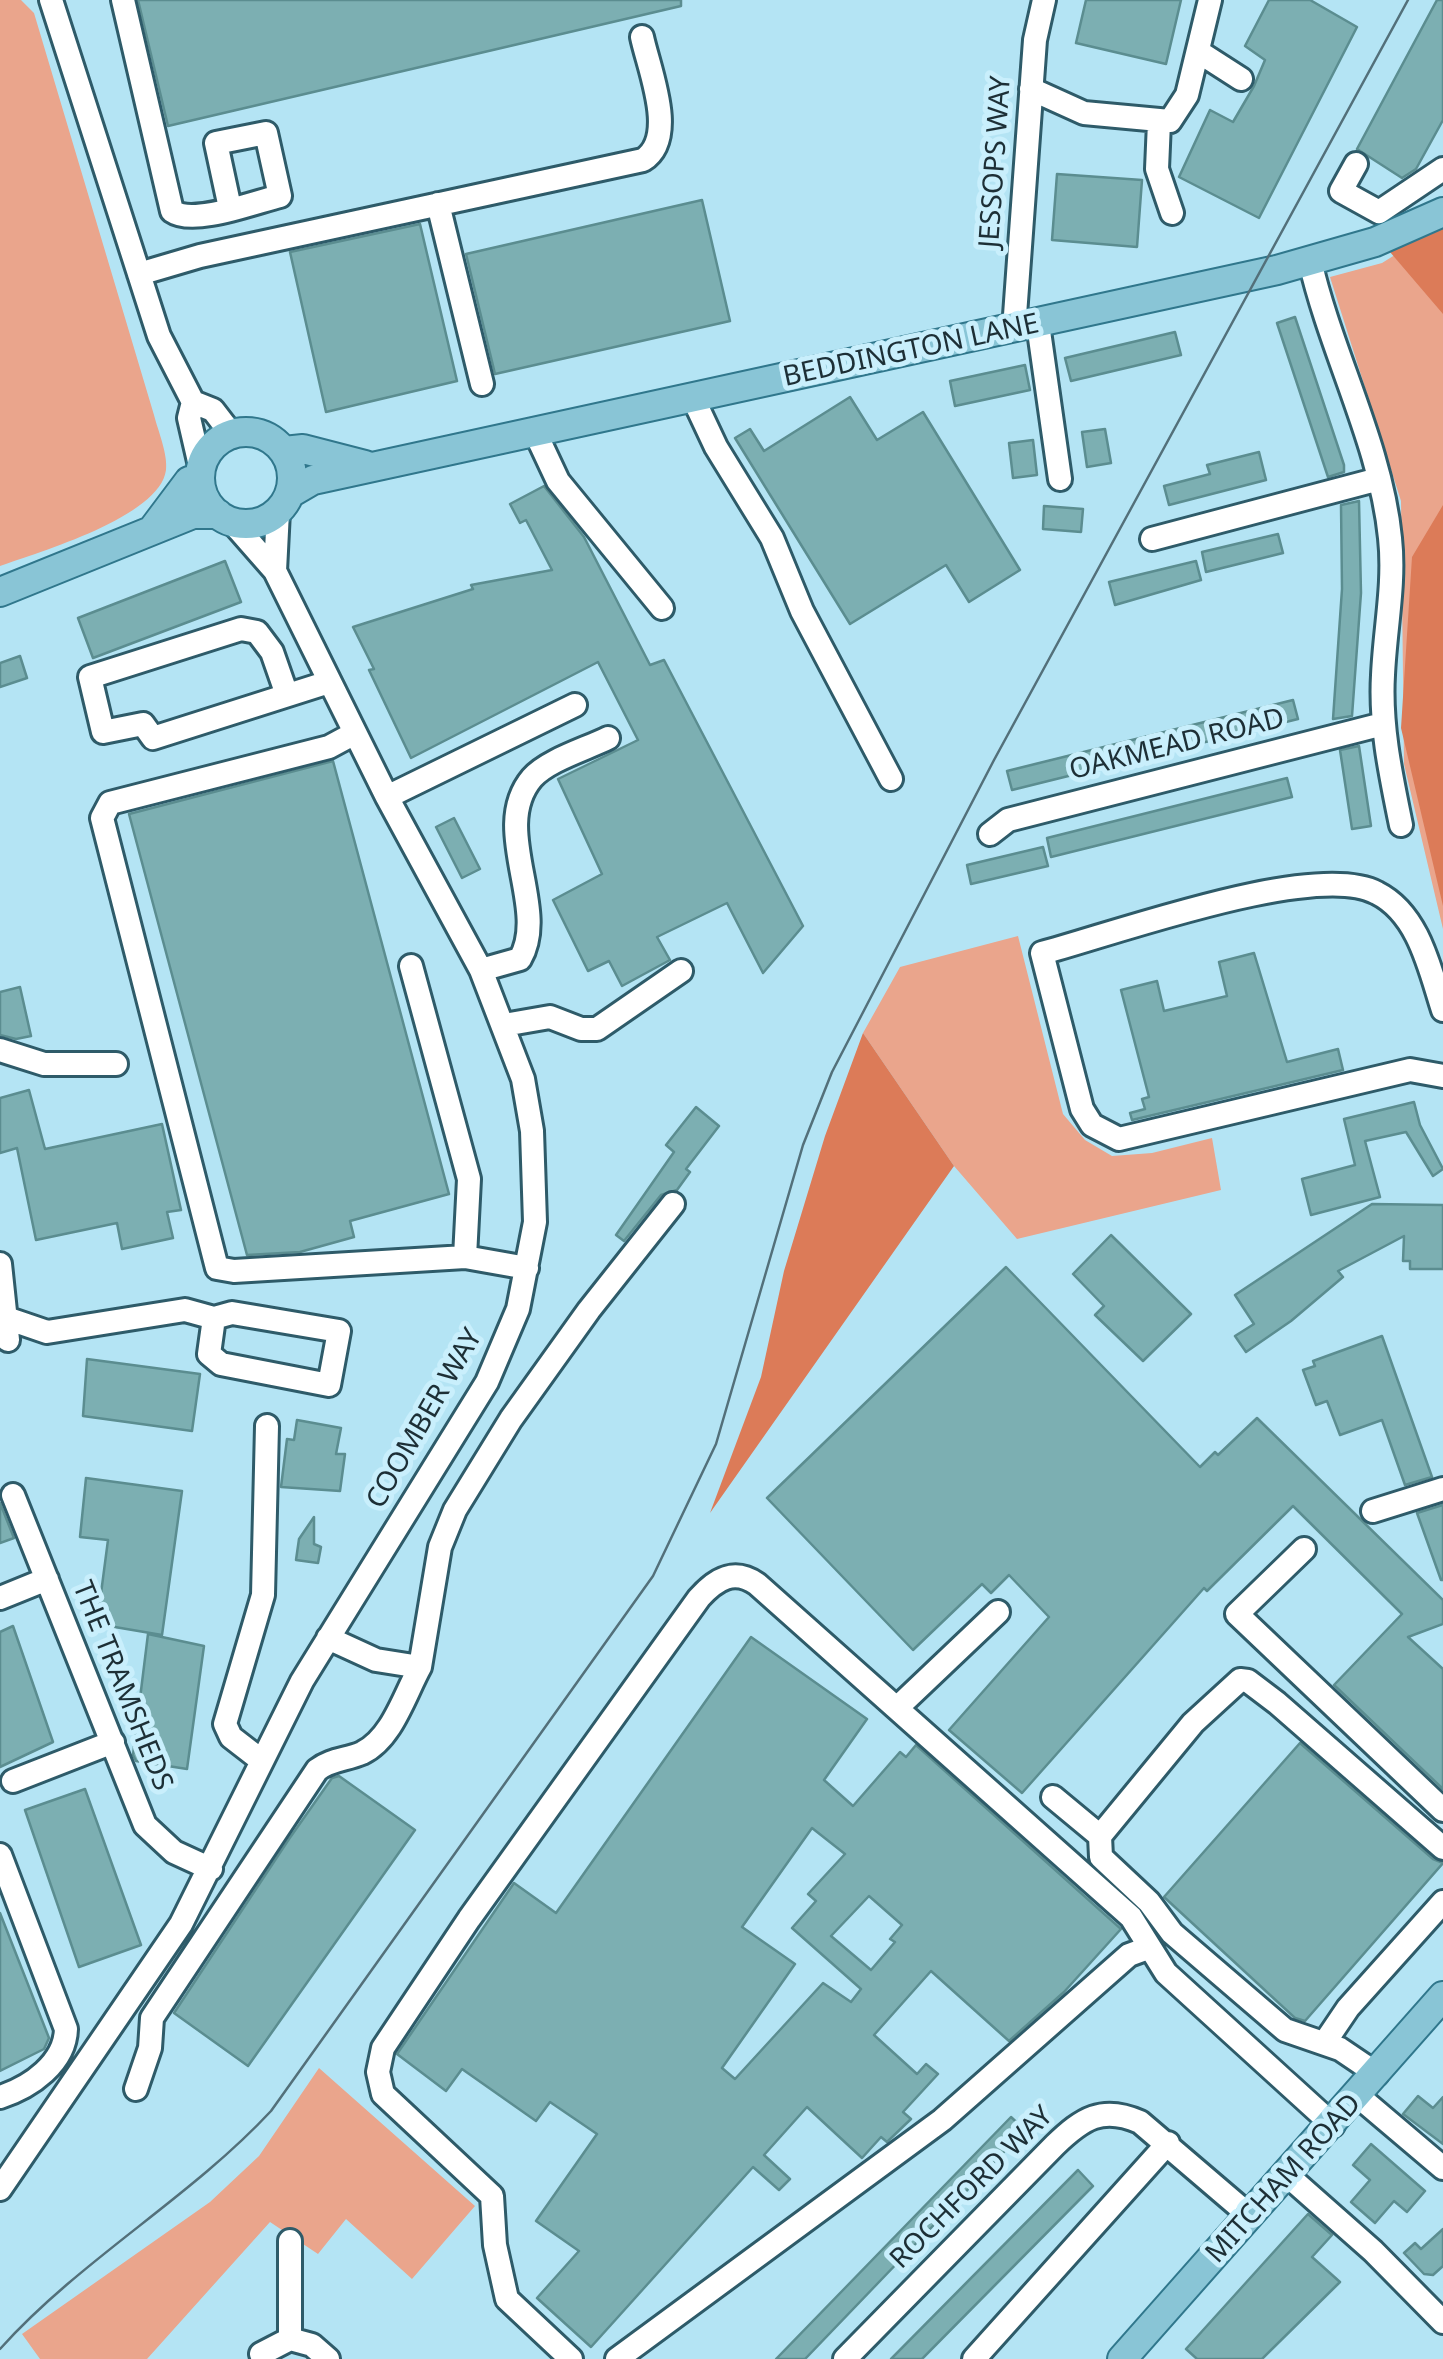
<!DOCTYPE html>
<html>
<head>
<meta charset="utf-8">
<style>
  body { margin:0 }
  canvas { display:block; background:#b4e4f4 }
</style>
</head>
<body>
<canvas width="1443" height="2359"></canvas>
<script>
const g = document.querySelector('canvas').getContext('2d');
g.lineJoin = 'round';
function fillPath(path, color) {
  g.fillStyle = color;
  g.fill(path, 'evenodd');
}
function stroke(path, color, width, dash) {
  g.strokeStyle = color;
  g.lineWidth = width;
  g.lineCap = dash ? 'butt' : 'round';
  g.setLineDash(dash || []);
  g.stroke(path);
}
function write(font, color, halo, rows, align = 'center') {
  g.font = font + ' "Noto Sans",sans-serif';
  g.lineWidth = 10;
  g.setLineDash([]);
  g.textBaseline = 'middle';
  g.strokeStyle = halo;
  g.fillStyle = color;
  for (const [text, x, y, turn = 0] of rows) {
    g.save();
    g.translate(x, y);
    g.rotate((+turn || 0) * Math.PI / 180);
    g.textAlign = isNaN(turn) ? turn : align;
    if (halo) g.strokeText(text, 0, 0);
    g.fillText(text, 0, 0);
    g.restore();
  }
}
fillPath(new Path2D(`
  M0 0H21L34 13 154 415C158 431 168 454 166 470 160 517 39 552 0 566Z
  M1443 225V929L1404 764 1401 501 1330 277 1382 263Z
  M1018 936 1063 1114 1085 1140 1112 1156 1152 1153 1212 1138 1221 1190 1017 1239 954 1166 863 1033 900 967Z
  M319 2068 475 2206 412 2279 346 2219 318 2254 270 2222 147 2359H40L22 2334 210 2202 259 2156Z`), '#eaa58c');
fillPath(new Path2D(`
  M1443 220V314L1390 252Z
  M1443 505V906L1401 728 1412 557Z
  M863 1033 954 1166 710 1513 761 1377 784 1271 825 1136Z`), '#dc7b58');
const building = new Path2D(`
  M138 0H681V6L168 126Z
  M1086 0H1181L1166 64 1076 43Z
  M1269 0H1310L1357 27 1259 218 1179 177 1210 110 1233 122 1254 86 1265 60 1245 46Z
  M1437 0H1443V120L1416 169 1402 178 1357 149Z
  M1057 174 1142 180 1137 247 1052 240Z
  M702 200 730 321 495 374 466 254Z
  M420 224 457 381 326 412 290 252Z
  M1295 317 1344 465V472L1328 477 1277 323Z
  M1175 332 1181 355 1071 381 1065 358Z
  M1025 365 1030 390 955 406 950 381Z
  M850 397 877 440 923 412 1020 570 969 602 946 565 850 624 735 438 750 429 764 451Z
  M1105 429 1111 463 1087 467 1082 432Z
  M1033 440 1037 475 1013 478 1009 443Z
  M1259 452 1266 480 1169 505 1164 486 1210 474 1207 465Z
  M544 486 584 537 650 665 664 660 803 926 763 973 727 903 657 937 670 960 622 986 609 961 588 971 553 900 602 874 558 779 638 740 598 662 411 758 369 670 374 669 353 627 473 589 471 585 552 570 526 520 520 523 510 504Z
  M1359 501 1361 593 1352 716 1333 719 1342 589 1341 505Z
  M1044 506 1083 509 1081 532 1043 529Z
  M1278 534 1283 553 1206 572 1202 552Z
  M225 561 241 602 93 658 78 618Z
  M1196 561 1201 580 1115 605 1109 582Z
  M20 656 27 678 0 687V663Z
  M1293 700 1298 719 1012 790 1007 771Z
  M1359 746 1371 826 1352 829 1340 750Z
  M333 761 449 1194 350 1221 354 1237 300 1252 247 1255 129 814Z
  M1287 778 1292 797 1051 857 1047 838Z
  M454 818 480 869 462 878 436 827Z
  M1043 847 1048 866 971 884 967 865Z
  M1254 953 1287 1062 1338 1049 1343 1070 1132 1120 1130 1113 1145 1109 1142 1099 1149 1097 1121 990 1157 981 1164 1011 1227 996 1219 962Z
  M20 987 31 1036 16 1039 0 1035V992Z
  M29 1090 45 1149 162 1124 181 1210 167 1212 173 1238 122 1249 117 1223 36 1240 17 1148 0 1153V1098Z
  M1414 1102 1420 1125 1443 1169 1433 1176 1406 1132 1365 1141 1380 1197 1311 1215 1302 1179 1355 1165 1344 1119Z
  M696 1107 719 1126 686 1169 690 1172 677 1190 661 1195 624 1241 616 1235 674 1152 666 1145Z
  M1372 1204 1443 1205V1269H1410V1261H1403L1404 1236 1338 1271 1343 1277 1291 1321 1246 1352 1235 1336 1254 1324 1235 1295Z
  M1111 1235 1191 1314 1143 1361 1095 1315 1104 1306 1073 1274Z
  M1006 1267 1200 1467 1215 1452 1218 1455 1257 1418 1443 1600V1624L1408 1637 1443 1669V1789L1334 1685 1402 1614 1293 1506 1207 1591 1204 1588 1022 1793 949 1730 1049 1617 1009 1575 991 1593 982 1584 913 1650 767 1498Z
  M1382 1336 1432 1477 1405 1485 1382 1420 1340 1435 1327 1401 1316 1405 1303 1370 1315 1366 1313 1361Z
  M87 1359 200 1374 192 1431 83 1416Z
  M297 1420 341 1428 336 1454H345L340 1491 281 1487 287 1439 294 1440Z
  M86 1478 182 1491 162 1635 97 1624 108 1540 80 1537Z
  M0 1503 14 1538 0 1543Z
  M1443 1505V1580H1441L1417 1513Z
  M314 1517V1544L321 1547 318 1563 296 1560 299 1539Z
  M13 1626 53 1742 0 1767V1632Z
  M148 1634 204 1646 187 1769 136 1761 133 1755Z
  M751 1637 867 1719 824 1780 853 1806 900 1752 906 1757 916 1745 1121 1929 1064 1992 1009 2041 931 1971 874 2035 917 2074 926 2064 938 2074 903 2112 911 2119 887 2142 881 2137 862 2158 807 2107 764 2155 790 2179 779 2190 753 2167 591 2347 537 2298 579 2251 536 2221 597 2134 550 2102 536 2121 462 2069 446 2091 397 2054 514 1883 556 1913ZM812 1828 845 1854 808 1894 816 1901 792 1928 861 1989 851 2002 823 1983 735 2079 722 2068 795 1964 742 1927ZM869 1896 902 1925 890 1939 895 1942 871 1970 831 1936Z
  M1300 1743 1433 1859 1443 1863 1305 2021 1295 2018 1164 1897Z
  M339 1776 415 1830 248 2066 174 2013 289 1839 332 1778Z
  M85 1789 141 1945 79 1967 25 1810Z
  M0 1913 49 2038 44 2049 0 2071Z
  M1418 2096 1433 2108 1443 2097V2144L1403 2114Z
  M1011 2117 1025 2130 805 2359H776Z
  M1371 2144 1425 2191 1407 2212 1394 2201 1375 2223 1351 2202 1370 2180 1353 2165Z
  M1078 2170 1093 2186 922 2359H891Z
  M1308 2214 1332 2235 1312 2257 1340 2282 1262 2359H1197L1186 2349Z
  M1443 2229V2266L1433 2275 1424 2274 1404 2253 1415 2243 1421 2249Z`);
fillPath(building, '#7cafb2');
stroke(building, '#5b8d90', 2.5);
const minor = new Path2D(`
  M51 0 159 336 193 402 213 410 233 436
  M123 0 172 211C193 226 255 202 280 196L266 133 216 143 230 208
  M1199 52 1241 79
  M1031 89 1084 113 1170 121 1187 95 1210 0
  M1159 122 1157 169 1172 213
  M1356 164 1341 191 1379 212 1443 169
  M438 204 482 384
  M1310 261C1331 353 1381 445 1390 538 1395 584 1385 629 1383 675 1380 726 1391 776 1401 825
  M139 274 200 256 643 160C678 138 649 70 642 37
  M1038 324 1060 479
  M1014 329 1035 40 1044 0
  M693 398 716 447 772 538 802 611 891 779
  M193 402 189 418 201 470
  M536 434 558 481 662 608
  M1152 539 1379 479
  M275 571 278 511
  M287 695 272 652 257 632 241 629 90 677 103 732 143 724 153 738 329 682
  M355 733 329 747 110 803 102 818 217 1268 234 1271 465 1257 527 1268
  M387 797 575 705
  M990 834 1008 820 1383 724
  M411 966 469 1179 465 1257
  M481 970 520 959C550 908 489 829 532 778 548 760 586 749 608 738
  M1443 1010C1430 970 1419 914 1377 893 1316 860 1114 934 1042 953L1082 1109 1092 1125 1119 1139 1410 1070 1443 1076
  M504 1025 550 1017 581 1029H597L681 971
  M0 1050 44 1064H116
  M0 1264 8 1340
  M0 1316 47 1332 185 1310 214 1318 232 1313 339 1331 329 1385 221 1364 209 1354 214 1318
  M13 1495 145 1825 174 1852 211 1869
  M1373 1511 1443 1489
  M1304 1549 1237 1614 1443 1810
  M0 1598 47 1579
  M328 1638 376 1660 420 1667 440 1547 455 1510 511 1419 589 1310 673 1204
  M898 1707 998 1612
  M262 1761 231 1737 225 1724 263 1595 267 1426
  M13 1781 113 1742
  M1053 1797 1100 1836
  M0 1855 66 2029C65 2063 31 2087 0 2097
  M1325 2042 1348 2008 1443 1902
  M1377 2074 1340 2049 1285 2030 1172 1933 1149 1902 1101 1857 1100 1836 1193 1723 1240 1680 1248 1681 1277 1703 1443 1848
  M136 2089 150 2048 152 2018 317 1770C331 1759 346 1760 362 1753 392 1739 405 1694 420 1667
  M1358 2096 1443 2168
  M1287 2175 1373 2251 1443 2322
  M0 2189 181 1924 302 1681 487 1382 518 1309 535 1222 532 1131 523 1079 481 970 387 797 275 571 232 522
  M290 2241V2339
  M261 2354 290 2339 312 2345 328 2359
  M571 2359 507 2299 495 2245 492 2196 383 2094 378 2072 383 2048 469 1919 699 1598C716 1579 734 1568 757 1584L1131 1917 1166 1973 1333 2125
  M617 2359 942 2120 1129 1955 1148 1948
  M845 2359 1055 2145C1082 2119 1102 2105 1140 2122L1250 2216
  M974 2359 1168 2143`);
const major = new Path2D(`
  M200 478a46 46 0 1 1 92 0a46 46 0 1 1-92 0Z
  M284 451 303 449 365 465
  M289 494 313 480 1277 270 1375 242 1443 212
  M153 529 189 481 200 478
  M0 592 193 514H218
  M1122 2359 1443 1996`);
stroke(minor, '#2e5b69', 28);
stroke(major, '#30778c', 32);
stroke(minor, '#fff', 22);
stroke(major, '#89c5d6', 28);
stroke(new Path2D(`
  M0 2349C81 2259 189 2199 271 2111L653 1576 716 1444 803 1145 832 1072 994 760 1408 0`), '#53707a', 2.5);
write('28px', '#1d2f36', '#c9effc', [
  ["JESSOPS WAY",996,162,-86],
  ["BEDDINGTON LANE",911,351,-12],
  ["OAKMEAD ROAD",1177,745,-14],
  ["COOMBER WAY",425,1419,-60],
  ["THE TRAMSHEDS",122,1686,68],
  ["MITCHAM ROAD",1284,2179,-48],
  ["ROCHFORD WAY",972,2188,-45]
]);
</script>
</body>
</html>
